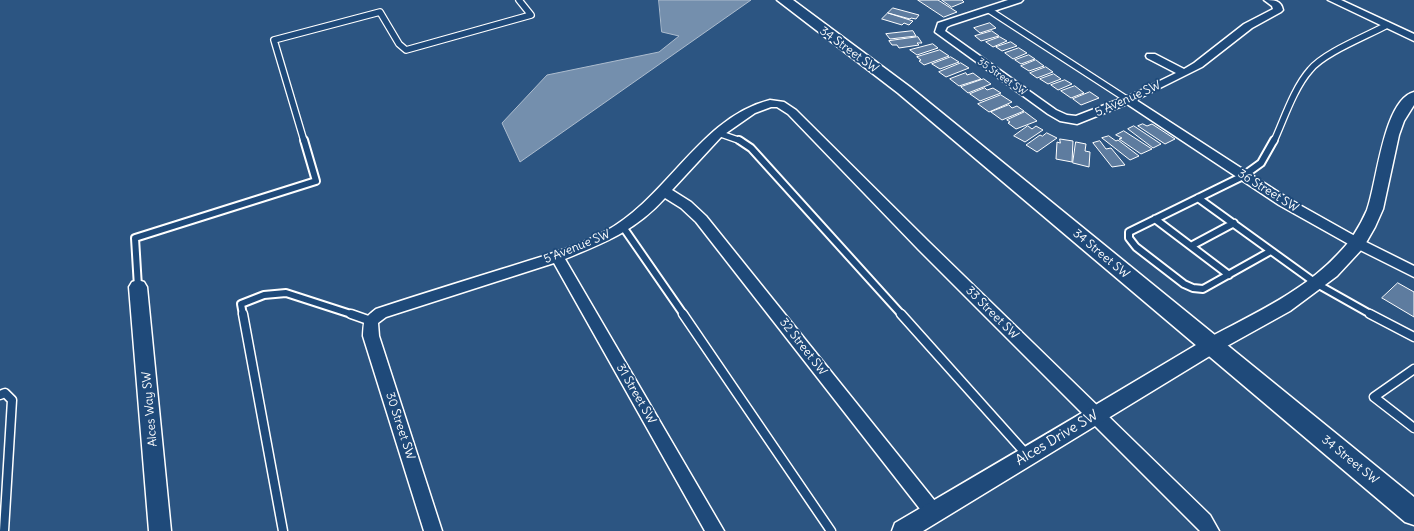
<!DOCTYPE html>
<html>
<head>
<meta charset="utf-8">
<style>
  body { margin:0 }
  canvas { display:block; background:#2c5582 }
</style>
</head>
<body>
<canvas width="1414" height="531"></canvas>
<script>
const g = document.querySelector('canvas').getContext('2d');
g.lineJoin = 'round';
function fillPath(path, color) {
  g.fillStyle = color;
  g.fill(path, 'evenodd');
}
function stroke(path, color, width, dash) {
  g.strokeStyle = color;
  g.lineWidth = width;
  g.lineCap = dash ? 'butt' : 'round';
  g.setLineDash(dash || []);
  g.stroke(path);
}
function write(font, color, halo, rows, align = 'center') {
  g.font = font + ' Delius,sans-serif';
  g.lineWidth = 4;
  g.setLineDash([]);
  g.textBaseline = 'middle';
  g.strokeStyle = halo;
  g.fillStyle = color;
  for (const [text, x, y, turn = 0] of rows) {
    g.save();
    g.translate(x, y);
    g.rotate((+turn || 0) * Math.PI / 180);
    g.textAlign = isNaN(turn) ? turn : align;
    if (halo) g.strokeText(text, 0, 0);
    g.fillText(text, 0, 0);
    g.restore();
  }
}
const water = new Path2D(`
  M659 0H751L520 162 502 123 547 75 659 52 679 36 662 32Z`);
fillPath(water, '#748fad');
stroke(water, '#acbcce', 1);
const building = new Path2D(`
  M918 0H938L957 12 944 17Z
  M942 0H962L964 2 952 7Z
  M893 8 919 15 916 19 911 18 910 19 888 13Z
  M888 13 913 21 909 25 904 23 902 25 882 19Z
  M990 23 996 28 980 33 974 28Z
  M913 31 916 36 890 39 886 34Z
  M992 31 999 36 981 41 975 36Z
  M918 37 922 43H917L919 45 899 48 897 45H892L889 41Z
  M1000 37 1007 41 993 47 986 42Z
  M1011 42 1017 46 1002 51 996 47Z
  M933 44 938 48 917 55 910 50Z
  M1019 48 1027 53 1013 59 1005 53Z
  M940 50 949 56 924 65 919 61 921 60 917 57Z
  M1029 55 1035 59 1021 64 1015 60Z
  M951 57 959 62 940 69 932 64Z
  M1036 60 1044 66 1029 71 1021 66Z
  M961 63 969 68 946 77 939 72Z
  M1046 67 1053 72 1037 78 1030 73Z
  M966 73 967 75 973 73 981 79 959 86 950 79Z
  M1054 74 1061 79 1048 84 1040 79Z
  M984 79 991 84 968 93 961 87Z
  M1065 80 1072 84 1058 90 1051 85Z
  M1075 86 1084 93 1071 98 1061 91Z
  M985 88 987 90 993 88 1001 93 980 101 970 94Z
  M1090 92 1099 98 1081 105 1073 99Z
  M1001 95 1012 102 989 112 978 104Z
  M1009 105 1012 108 1017 106 1024 111 1002 120 991 112Z
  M1025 112 1037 121 1016 129 1008 123 1010 122 1007 120Z
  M1143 124 1147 126 1152 124 1175 139 1165 144 1138 126Z
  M1028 126 1032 129 1036 126 1043 130 1025 142 1014 136Z
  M1134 126 1161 144 1153 148 1128 129Z
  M1124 131 1152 149 1141 154 1119 139 1122 138 1116 135Z
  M1047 133 1057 138 1037 152 1026 145 1040 135 1042 136Z
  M1109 136 1116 141 1118 140 1139 156 1130 160 1102 138Z
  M1060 139 1073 141 1072 162 1056 159 1057 142 1060 143Z
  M1100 141 1106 149 1111 148 1125 165 1112 167 1093 143Z
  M1076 142 1086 144 1085 151 1090 152 1089 167 1073 163Z
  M1398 283 1414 292V317L1382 298Z`);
fillPath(building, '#5e7c9f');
stroke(building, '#fff', 1);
const serviceFar2 = new Path2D(`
  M989 10 1128 100
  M718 133 741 141
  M304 141 274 40 380 12 399 44 406 50 531 15 519 0
  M1274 141C1284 119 1294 88 1310 70 1323 53 1367 36 1387 25`);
const serviceFar1 = new Path2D(`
  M739 140 751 148 902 315
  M1198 198 1317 284 1372 315
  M1155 219 1229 275
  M623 227 684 315
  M1191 246 1234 223
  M1269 252 1203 289 1193 288 1184 284 1136 247 1129 238V232L1243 176 1261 163 1274 140
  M138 287 135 238 316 181 304 140
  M243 315 241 304 264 295 286 293 354 315`);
const service = new Path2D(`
  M243 314 283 531
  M351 314 371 321
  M683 314 831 531
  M901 314 1028 456
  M1370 314 1414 337
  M1414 369 1374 397 1414 428
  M0 395 5 393 12 400 4 531`);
const minor = new Path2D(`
  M1008 0H1023L1021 2 951 25 947 27 945 31 1056 110 1067 115 1076 116 1133 94 1176 73 1147 58 1146 56 1147 54H1155L1184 69 1194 63 1244 24 1273 9 1272 6 1264 0C1274 0 1281 0 1283 10L1281 12 1252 28 1202 67 1136 100 1289 199 1362 240 1414 266V277L1352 246 1279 205 1127 104 1077 124 1060 121 1048 114 935 32 938 23Z
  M1328 0H1341L1414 34V41Z
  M770 100 784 102 796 110 928 241 1210 515 1219 531H1200L918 249 788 114 777 107H771L755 113 722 136 672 190 691 202 706 216 939 506 942 512 939 518 933 521 927 518 696 222 681 208 665 198C635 231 606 242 565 259L724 531H705L554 263 386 317 378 323 379 336 442 531H424L363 336C364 320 363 319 376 309 421 294 467 280 512 266 543 256 577 247 606 231 667 198 701 117 770 100Z`);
const tertiary = new Path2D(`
  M1414 92V105L1404 121 1399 135 1383 209 1375 227 1363 248 1337 276 1290 311 1218 351 923 531H892L895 523C996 464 1096 405 1196 345 1245 317 1299 296 1338 254 1351 241 1360 226 1367 210 1377 184 1383 100 1414 92Z
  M138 280 144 282 147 287 171 531H149L129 287 132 282Z`);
const secondary = new Path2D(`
  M777 0H793L910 87 1414 497V525L1405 522 898 93Z`);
stroke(serviceFar2, '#fff', 8);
stroke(serviceFar1, '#fff', 10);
stroke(service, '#fff', 11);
stroke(minor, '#fff', 3);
stroke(tertiary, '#fff', 3);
stroke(secondary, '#fff', 3);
stroke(serviceFar2, '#1f4a7a', 5.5);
stroke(serviceFar1, '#1f4a7a', 6);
stroke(service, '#1f4a7a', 8);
fillPath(minor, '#1f4a7a');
fillPath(tertiary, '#1f4a7a');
fillPath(secondary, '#1f4a7a');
write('10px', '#fff', '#1f4a7a', [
  ["35 Street SW",1002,77,35]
]);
write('12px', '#fff', '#1f4a7a', [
  ["34 Street SW",849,50,36],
  ["5 Avenue SW",1128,99,-24],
  ["36 Street SW",1268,191,32],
  ["5 Avenue SW",577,247,-22],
  ["34 Street SW",1101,254,40],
  ["33 Street SW",992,313,45],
  ["32 Street SW",803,347,52],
  ["31 Street SW",636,394,60],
  ["Alces Way SW",150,409,-95],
  ["30 Street SW",400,426,72],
  ["34 Street SW",1350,460,39]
]);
write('14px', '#fff', '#1f4a7a', [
  ["Alces Drive SW",1057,438,-31]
]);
</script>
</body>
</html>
